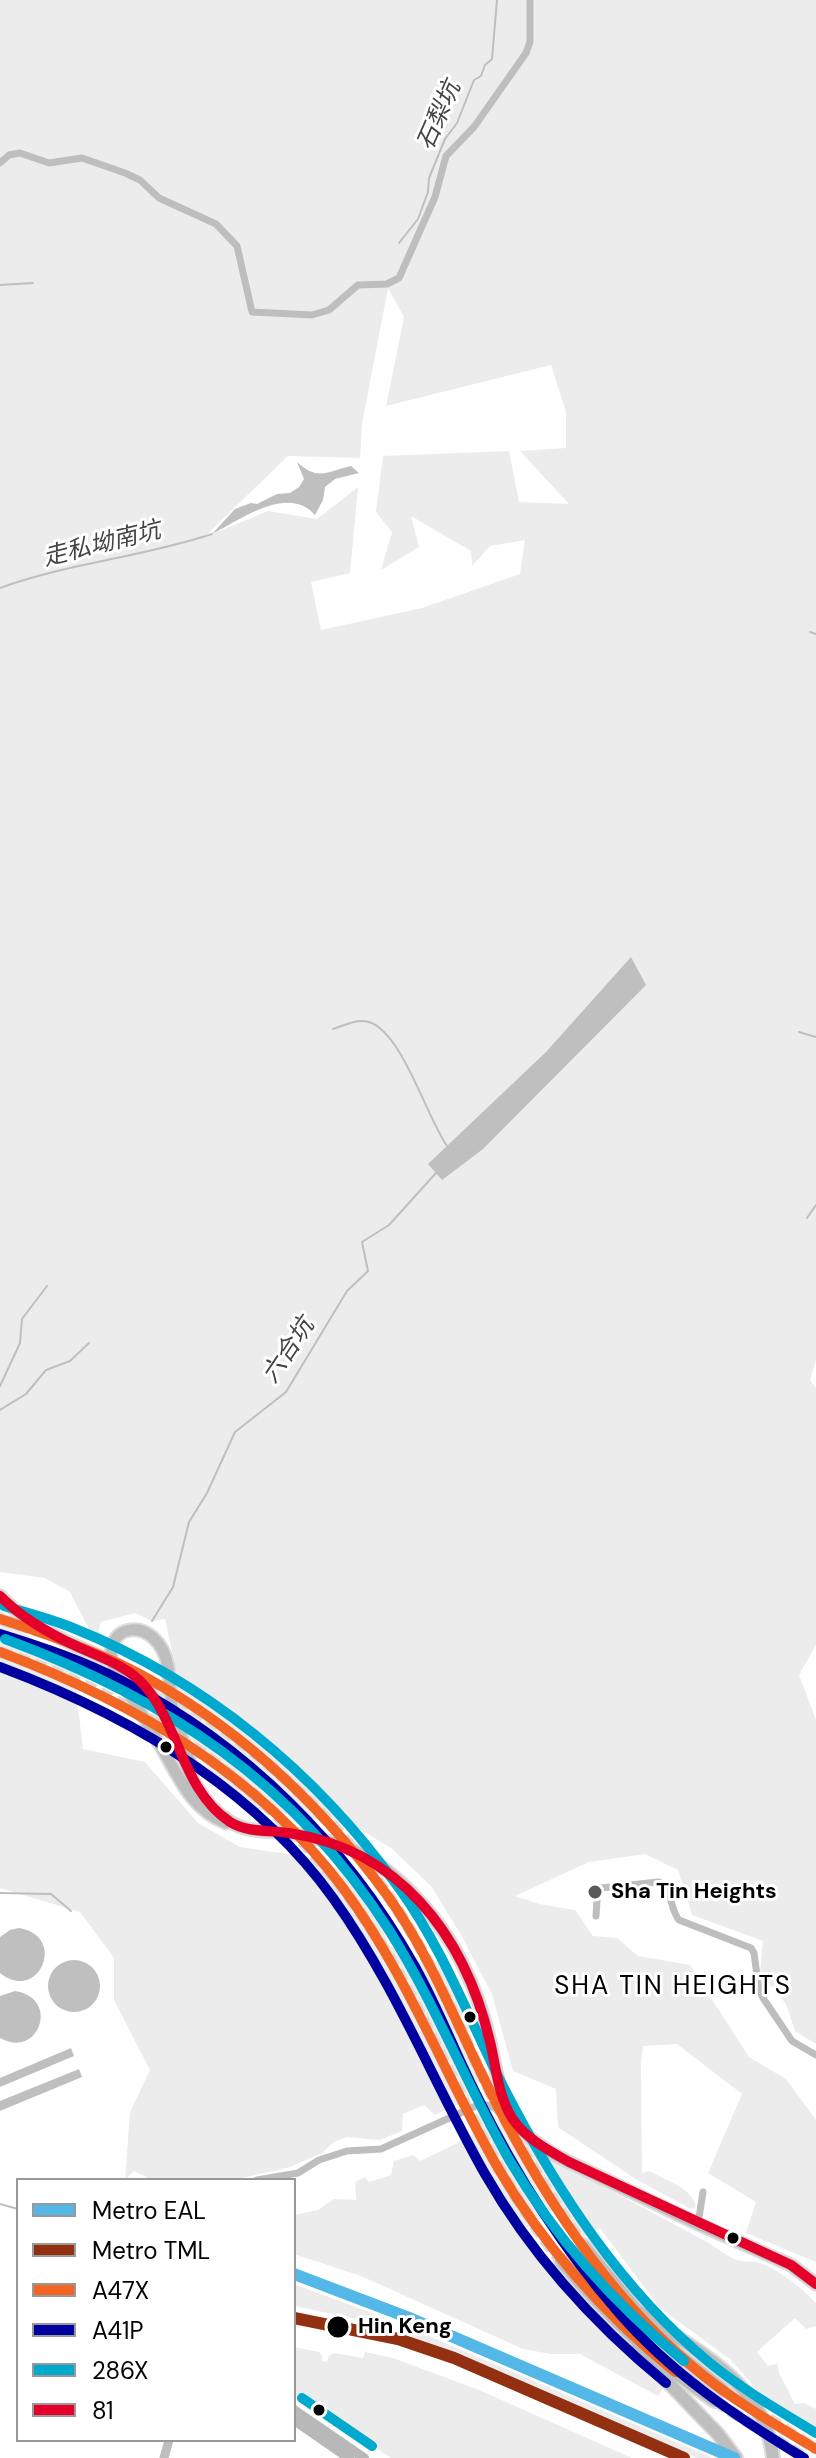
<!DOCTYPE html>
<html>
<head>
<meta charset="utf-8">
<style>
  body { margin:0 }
  #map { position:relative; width:816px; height:2458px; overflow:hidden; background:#fff; font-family:"DM Sans",sans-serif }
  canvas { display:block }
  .legend { position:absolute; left:16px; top:2178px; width:280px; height:264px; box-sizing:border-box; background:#fff; border:2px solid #999; margin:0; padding:10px 14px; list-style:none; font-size:24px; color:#000 }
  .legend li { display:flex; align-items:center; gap:16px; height:40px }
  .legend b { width:40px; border:2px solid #999 }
</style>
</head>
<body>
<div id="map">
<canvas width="816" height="2458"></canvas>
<ul class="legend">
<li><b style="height:10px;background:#53b7e8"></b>Metro EAL</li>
<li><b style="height:10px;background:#923011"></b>Metro TML</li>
<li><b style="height:10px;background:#f26522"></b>A47X</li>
<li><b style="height:10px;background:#0000a0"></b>A41P</li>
<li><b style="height:10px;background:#00a9ce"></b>286X</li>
<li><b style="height:10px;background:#e4002b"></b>81</li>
</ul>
</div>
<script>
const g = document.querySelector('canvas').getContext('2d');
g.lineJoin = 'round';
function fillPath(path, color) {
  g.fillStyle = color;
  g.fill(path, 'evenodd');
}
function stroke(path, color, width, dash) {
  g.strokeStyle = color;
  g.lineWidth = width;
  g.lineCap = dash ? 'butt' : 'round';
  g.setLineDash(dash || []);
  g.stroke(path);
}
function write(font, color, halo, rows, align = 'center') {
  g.font = font + ' "DM Sans","Noto Sans TC",sans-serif';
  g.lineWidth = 6;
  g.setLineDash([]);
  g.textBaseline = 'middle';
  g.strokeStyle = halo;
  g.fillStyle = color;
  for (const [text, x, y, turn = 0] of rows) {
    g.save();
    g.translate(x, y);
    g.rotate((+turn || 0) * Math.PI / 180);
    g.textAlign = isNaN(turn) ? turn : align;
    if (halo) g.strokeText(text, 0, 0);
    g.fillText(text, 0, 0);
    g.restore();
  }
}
fillPath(new Path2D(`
  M0 0H816V1360L810 1380 816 1388V1645L799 1675 816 1720V2044L795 2031 786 2004 760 1973 763 1941 692 1915 678 1870 645 1854 589 1862 515 1896 539 1904 575 1910 593 1936 617 1938 638 1956 690 1965 749 2057 786 2079 816 2120V2262L746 2233 756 2202 708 2173 742 2094 677 2044 643 2046 641 2062 642 2173 649 2171C665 2180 693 2188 696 2207L691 2209 634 2178 558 2127 556 2089 513 2071 492 1994 461 1935 431 1886 391 1848 354 1826 244 1807 220 1785 203 1761 186 1728 176 1691 177 1674 165 1619 152 1621 135 1613 101 1622 98 1633H91L70 1592 45 1578 0 1572ZM388 288 404 317 386 406 551 365 566 412V448L520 451 569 504 519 502 509 451 383 456 376 512 392 532 381 570 419 547 411 516 471 551 472 566 490 546 525 540 520 574 422 608 321 630 311 582 350 573 358 487 317 519 268 511 203 538 288 456 360 458 362 424Z
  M0 1609 18 1630 62 1656 74 1672 83 1749 145 1762 198 1823 240 1847 307 1857 355 1875 377 1895 387 1944 419 1962H443C454 1988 492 2071 474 2094 466 2104 446 2109 435 2115L424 2105 403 2114 402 2131 380 2140 347 2137 334 2142 322 2153 290 2167 234 2180H153L134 2171 125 2180 130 2112 150 2070 114 2000V1958L80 1912 0 1888Z
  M491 2113 544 2155 709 2243C719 2250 729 2258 741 2261 748 2262 754 2261 760 2263 783 2272 799 2286 816 2303V2326L806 2329 795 2318 757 2352 768 2366 777 2363 779 2373 795 2404 804 2403 816 2409V2438L770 2410 759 2392 731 2360 660 2308 600 2228 582 2238 561 2205 523 2230 560 2281 664 2387 658 2396 580 2354H551L523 2349 361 2276 294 2254V2215L318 2210 334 2199 356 2200 355 2182 365 2177 369 2182 391 2175 394 2161 413 2155 420 2161 472 2136 474 2116Z
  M294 2284 385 2318 383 2325 295 2306Z
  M401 2324 713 2458H697L398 2331Z
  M294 2347 319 2352 322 2356V2361L327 2362 329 2356 334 2353 363 2358 365 2352 393 2358 479 2390 632 2458H391L294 2393Z`), '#ececec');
fillPath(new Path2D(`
  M297 462C318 481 326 472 351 466L359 473 335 479 325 487 323 500 315 515C288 484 240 520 212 534L235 509 251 503 257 504 277 494 290 493 299 487 304 479Z
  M631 957 646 985 483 1149 442 1180 428 1164 546 1052Z
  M19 1928C68 1936 39 2004 0 1973V1937L10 1930Z
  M48 1986a26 26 0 1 1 52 0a26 26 0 1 1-52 0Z
  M15 1991C61 1998 39 2060 0 2038V1996Z
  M71 2048 74 2056 0 2087V2078Z
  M79 2069 82 2077 0 2111V2101Z`), '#bfbfbf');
stroke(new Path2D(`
  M399 243 418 219 428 192 429 178 445 139 457 123 474 80 481 76 485 65 492 59 497 0
  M0 285 33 283
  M0 588C69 563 143 557 212 534
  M810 632 816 634
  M333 1029C343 1026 357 1018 369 1022 402 1032 427 1118 447 1146
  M799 1032 816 1037
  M807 1218 816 1205
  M0 1386 20 1343 22 1319 47 1286
  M0 1410 26 1394 46 1370 70 1361 89 1343
  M152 1621 173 1587 189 1522 207 1493 235 1432 286 1392 347 1291 368 1271 362 1242 389 1225 436 1173
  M0 1893 51 1894 71 1911
  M0 2204 18 2209`), '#bfbfbf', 2);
stroke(new Path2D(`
  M0 1619 47 1634
  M0 1652C173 1710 311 1816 400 1976 453 2072 492 2175 561 2261
  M133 1671C246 1735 344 1818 410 1930 442 1983 464 2039 491 2094 518 2146 550 2196 583 2245
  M723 2390 816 2449
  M715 2401 805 2458`), '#d9d9d9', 12, [12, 6]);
const primary = new Path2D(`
  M0 1596C20 1617 44 1631 70 1643 94 1655 125 1664 143 1684 181 1723 180 1791 229 1821 247 1833 266 1830 287 1833 347 1841 382 1859 422 1904 451 1936 470 1974 483 2015 505 2088 489 2124 569 2162L698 2224 791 2265 816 2284
  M168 1666 172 1707 190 1762
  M163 1750C180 1779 192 1810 226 1823`);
const motorway = new Path2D(`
  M583 2245 639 2313
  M561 2261C608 2317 654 2361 715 2401
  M634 2308C692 2350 765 2379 773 2458
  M652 2327 679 2355 723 2390
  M636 2349 718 2434 736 2458`);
stroke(primary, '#dbdbdb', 15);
stroke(motorway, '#dbdbdb', 16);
stroke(new Path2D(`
  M0 163 9 155 20 153 49 163 82 158 125 173 140 180 159 198 216 224 237 246 252 312 312 315 329 310 358 285 387 284 399 278 435 197 446 156 474 127 526 53 530 42V0
  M601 1888 658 1882C674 1886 668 1907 679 1920L751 1948 754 1953 759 1990 763 1998 792 2041 816 2055
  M596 1916 597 1900
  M257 2180 298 2173 319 2160 347 2151 381 2149 478 2105H488L509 2116
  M698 2224 703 2192`), '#bebebe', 7);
stroke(new Path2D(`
  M164 2458 169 2440`), '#bebebe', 9);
stroke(new Path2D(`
  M294 2410 364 2458
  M294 2420 349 2458`), '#b8b8b8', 10);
stroke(primary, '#bebebe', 11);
stroke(motorway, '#bebebe', 12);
const primaryBridge = new Path2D(`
  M163 1750 114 1668C98 1623 157 1612 168 1666`);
stroke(primaryBridge, '#dbdbdb', 15, []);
stroke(primaryBridge, '#bebebe', 11);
stroke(new Path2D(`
  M0 1619C44 1633 88 1648 130 1669 233 1722 319 1802 387 1895 431 1956 457 2026 491 2093 543 2197 612 2303 704 2376 739 2404 778 2426 816 2449
  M0 1652C132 1702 257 1773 343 1888 407 1974 445 2076 498 2168 545 2248 604 2314 675 2372`), '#f26522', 10);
stroke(new Path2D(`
  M0 1634C42 1647 84 1661 124 1682 246 1745 347 1846 414 1965 438 2007 455 2053 477 2096 515 2173 562 2248 619 2313 672 2374 735 2416 804 2458
  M0 1667C128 1715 252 1786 333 1898 395 1984 433 2082 485 2174 532 2256 593 2323 666 2383`), '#0000a0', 10);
stroke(new Path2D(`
  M4 1606C27 1613 51 1619 73 1628 205 1681 316 1772 399 1888 444 1950 470 2022 505 2090 557 2191 622 2291 710 2363 743 2390 780 2411 816 2433
  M5 1639C167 1699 294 1782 389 1930 435 2003 467 2086 510 2161 556 2239 614 2304 684 2361
  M302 2398 372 2446`), '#00a9ce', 10);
stroke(new Path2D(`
  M0 1596C22 1618 48 1633 76 1646 99 1657 126 1665 144 1685 180 1726 182 1790 230 1822 248 1833 270 1830 289 1833 342 1841 384 1863 420 1902 456 1941 478 1991 490 2042 496 2067 498 2095 512 2118 526 2139 548 2150 569 2162L791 2265 816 2284`), '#e4002b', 10);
stroke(new Path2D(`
  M294 2274 407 2317 734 2458`), '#53b7e8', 12);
stroke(new Path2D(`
  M294 2318 398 2339 454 2358 684 2458`), '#923011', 12);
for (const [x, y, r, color] of [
  [166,1747,7,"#000"],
  [595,1892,8,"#595959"],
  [470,2017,7,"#000"],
  [733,2238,7,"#000"],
  [338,2327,12,"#000"],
  [319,2410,7,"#000"]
]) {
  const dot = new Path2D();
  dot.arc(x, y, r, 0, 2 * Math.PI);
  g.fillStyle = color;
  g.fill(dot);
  stroke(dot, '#fff', 3);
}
write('bold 22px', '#000', '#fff', [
  ["Sha Tin Heights",611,1892]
], 'left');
write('bold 22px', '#000', '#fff', [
  ["Hin Keng",358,2327]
], 'left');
write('italic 24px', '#444', '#fff', [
  ["石梨坑",440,116,-66],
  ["走私坳南坑",102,545,-14],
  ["六合坑",289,1351,-56]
]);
g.letterSpacing = '2px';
write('26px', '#000', '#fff', [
  ["SHA TIN HEIGHTS",673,1987]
]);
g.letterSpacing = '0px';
</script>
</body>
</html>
